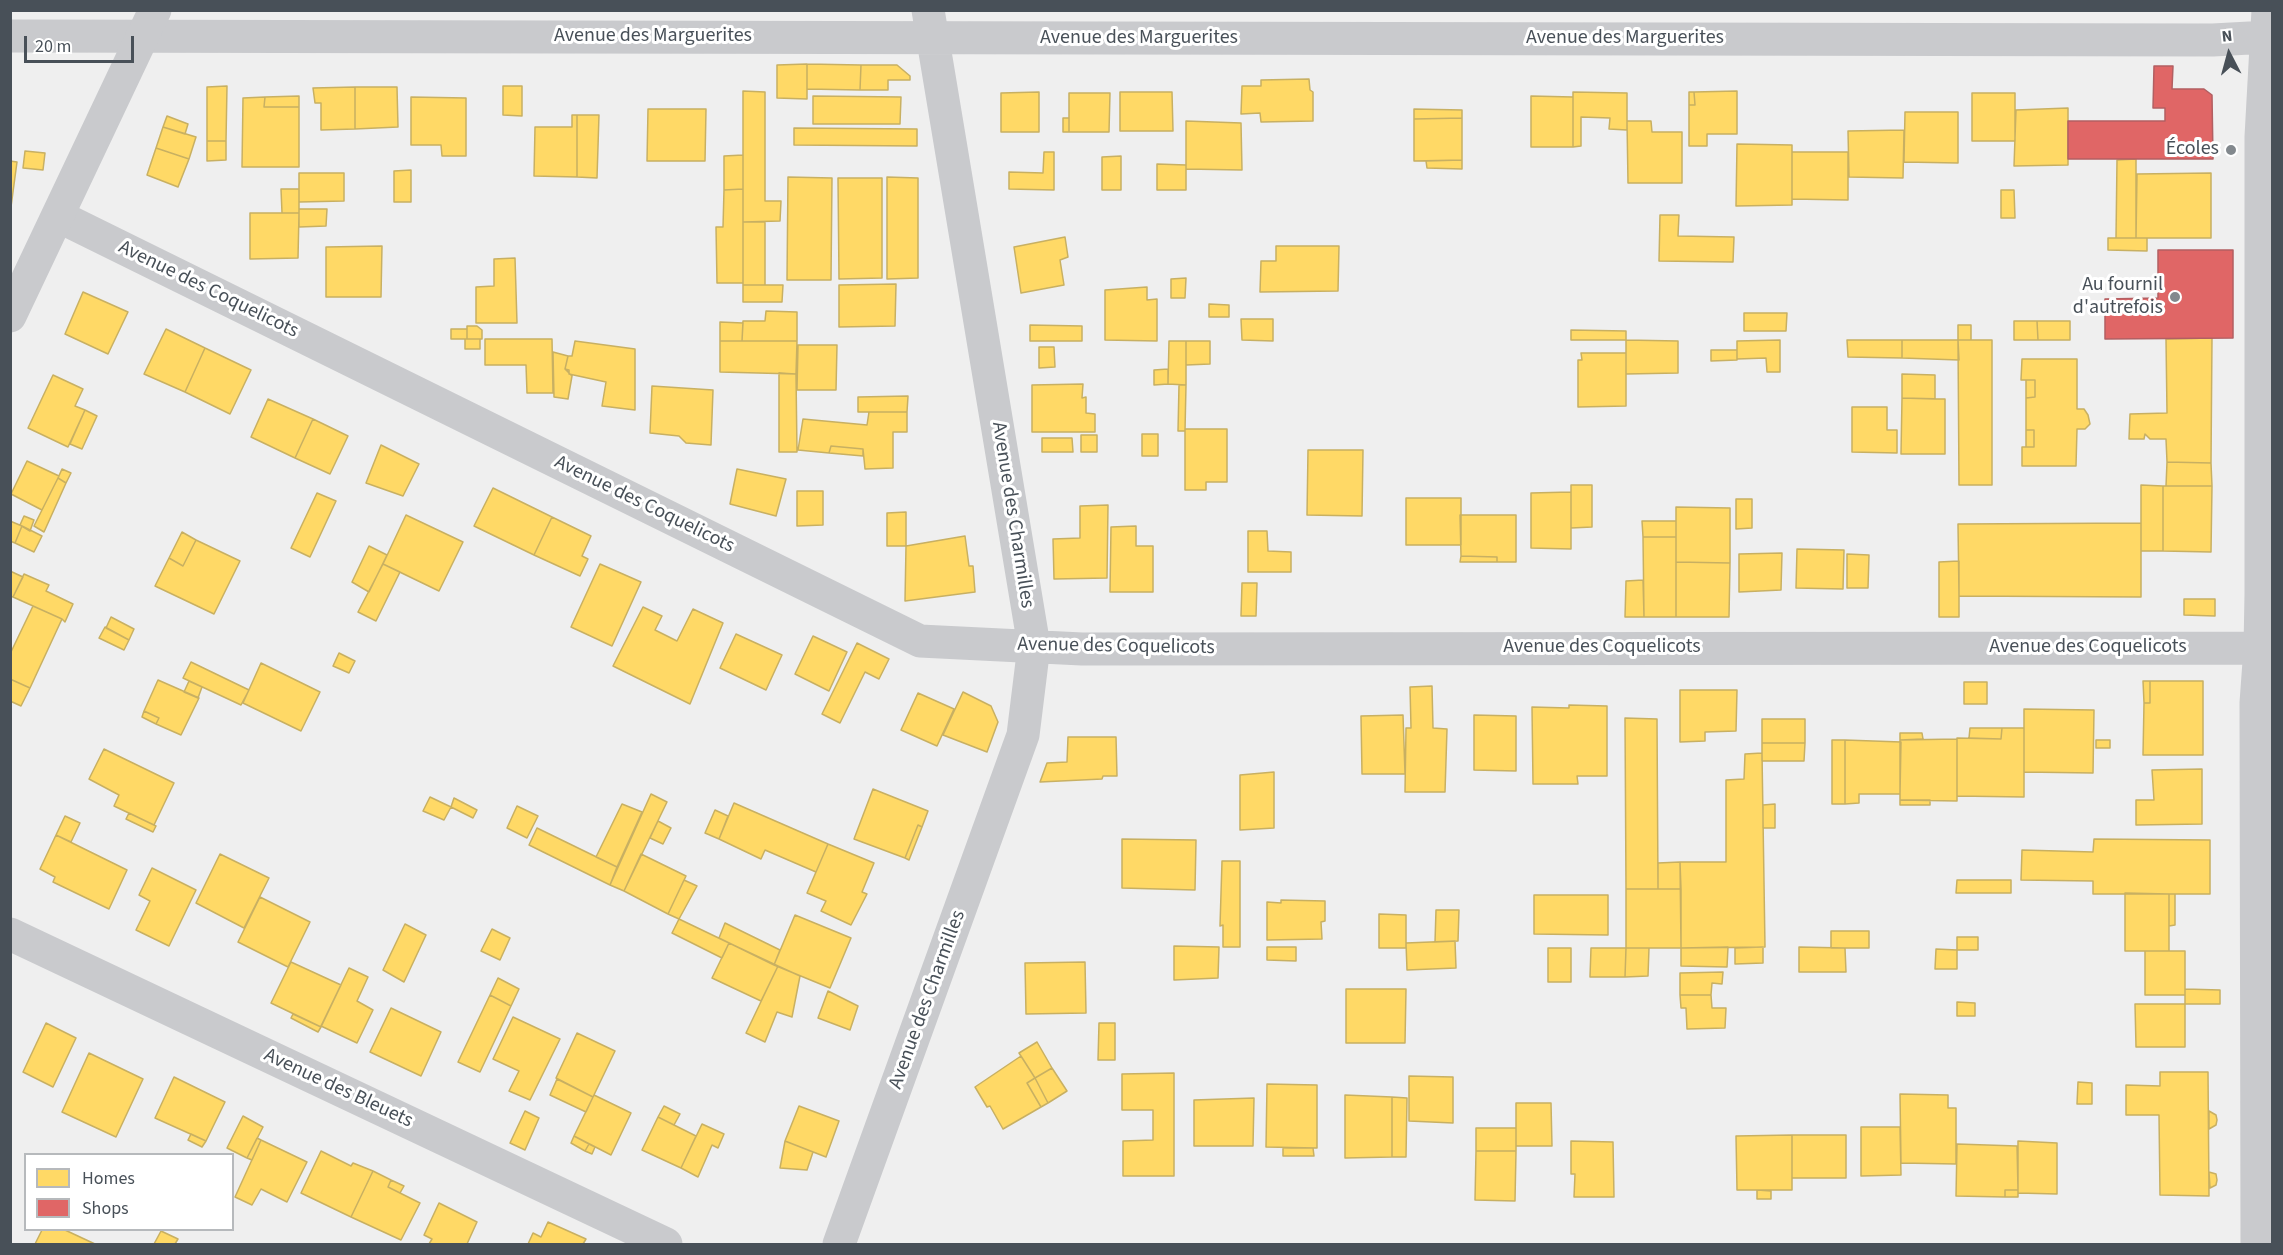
<!DOCTYPE html>
<html>
<head>
<meta charset="utf-8">
<style>
  body { margin:0 }
  #map { position:relative; width:2283px; height:1255px; overflow:hidden; background:#efefef; font-family:"Source Sans 3",sans-serif }
  canvas { display:block }
  .frame { position:absolute; inset:0; border:12px solid #485058; pointer-events:none }
  .legend { position:absolute; left:24px; top:1153px; width:210px; height:78px; box-sizing:border-box; background:#fff; border:2px solid #b6b9bc; margin:0; padding:8px 10px; list-style:none; font-size:18px; color:#485058 }
  .legend li { display:flex; align-items:center; gap:12px; height:30px }
  .legend b { width:30px; border:2px solid #b6b9bc }
  .north { position:absolute; left:2199px; top:24px; width:60px; height:60px; -webkit-text-stroke:4px #fff; paint-order:stroke; rotate:354deg; font-size:16px; font-weight:700; line-height:24px; text-align:center; color:#485058 }
  .north::after { content:''; display:block; margin:auto; width:21px; height:27px; background:#485058; clip-path:polygon(50% 0,100% 100%,50% 72%,0 100%) }
  .scale { position:absolute; left:24px; top:36px; width:110px; height:27px; box-sizing:border-box; border:3px solid #485058; border-top:0; padding-left:8px; font-size:18px; line-height:21px; white-space:nowrap; color:#485058; -webkit-text-stroke:4px #fff; paint-order:stroke }
</style>
</head>
<body>
<div id="map">
<canvas width="2283" height="1255"></canvas>
<div class="frame"></div>
<ul class="legend">
<li><b style="height:16px;background:#ffd966"></b>Homes</li>
<li><b style="height:16px;background:#e06666"></b>Shops</li>
</ul>
<div class="north">N</div>
<div class="scale">20 m</div>
</div>
<script>
const g = document.querySelector('canvas').getContext('2d');
g.lineJoin = 'round';
function fillPath(path, color) {
  g.fillStyle = color;
  g.fill(path, 'evenodd');
}
function stroke(path, color, width, dash) {
  g.strokeStyle = color;
  g.lineWidth = width;
  g.lineCap = dash ? 'butt' : 'round';
  g.setLineDash(dash || []);
  g.stroke(path);
}
function write(font, color, halo, rows, align = 'center') {
  g.font = font + ' "Source Sans 3",sans-serif';
  g.lineWidth = 6;
  g.setLineDash([]);
  g.textBaseline = 'middle';
  g.strokeStyle = halo;
  g.fillStyle = color;
  for (const [text, x, y, turn = 0] of rows) {
    g.save();
    g.translate(x, y);
    g.rotate((+turn || 0) * Math.PI / 180);
    g.textAlign = isNaN(turn) ? turn : align;
    if (halo) g.strokeText(text, 0, 0);
    g.fillText(text, 0, 0);
    g.restore();
  }
}
const homes = new Path2D(`
  M807 64 861 65 860 90 807 89Z
  M807 64V99L777 98V65Z
  M861 65H897L910 76V80H888V90H860Z
  M1309 79 1310 90 1313 92V121L1261 122 1260 113 1241 114 1242 86H1261V80Z
  M227 86 226 141H207V87Z
  M503 86H522V116L503 115Z
  M355 87H397L398 127 355 129Z
  M355 87V129L321 130V103H315L313 88Z
  M743 91 765 92V201H781L780 221 743 222Z
  M1737 91V134H1707V146H1689V105H1695L1694 92Z
  M1039 92V132H1001V93Z
  M1120 92H1172L1173 131H1120Z
  M1573 92 1627 93V130L1609 129 1610 118 1581 117V146L1573 147Z
  M1689 92H1694L1695 105H1689Z
  M1069 93H1110L1109 132H1069Z
  M1972 93H2015V141H1972Z
  M299 96V107H264L265 97Z
  M813 96 901 97 900 124H813Z
  M1531 96 1573 97V147H1531Z
  M265 97 264 107H299V167H242L243 98Z
  M411 97 466 98V156H442L441 145H411Z
  M2068 108V165L2014 166 2016 110Z
  M648 109H706L705 161H647Z
  M1414 109 1462 110V118L1414 119Z
  M1905 112H1958V163L1904 162Z
  M572 115H577V177L534 176 535 127H572Z
  M577 115H599L597 178 577 177Z
  M167 116 188 124 185 134 163 127Z
  M1063 118H1069V132H1063Z
  M1462 118V160L1414 161V119Z
  M1186 121 1241 123 1242 170 1186 169Z
  M1627 121H1651L1652 132H1682V183H1628Z
  M163 127 196 137 189 159 156 148Z
  M794 128 917 129V146L794 145Z
  M1904 130 1903 178 1849 177 1848 131Z
  M207 141H226V160L207 161Z
  M1737 144 1792 145V205L1736 206Z
  M156 148 189 159 178 187 147 175Z
  M25 151 45 153 43 170 23 168Z
  M1044 152H1054V190L1009 189V172L1043 173Z
  M1792 152H1848V200L1792 199Z
  M743 155V189L724 190V156Z
  M1121 156V190H1102V157Z
  M2136 159V238H2116L2117 160Z
  M1462 160V169L1427 168 1426 161Z
  M10 161 17 162 11 207H10Z
  M1157 164 1186 165V190H1157Z
  M411 170V202H394V171Z
  M299 173H344V201L299 202Z
  M2211 173V238H2136L2137 174Z
  M788 177 832 178 831 280H787Z
  M887 177 918 178V278L887 279Z
  M838 178H882V278L839 279Z
  M281 189H299V213H282Z
  M743 189V283H717L716 227H723L724 190Z
  M2001 190H2014L2015 218H2001Z
  M299 209H327L326 226 299 227Z
  M250 213H299L298 258 250 259Z
  M1660 215H1679L1678 236 1734 237 1733 262 1659 261Z
  M743 222H765V285H743Z
  M1065 237 1068 257 1060 260 1064 285 1021 293 1014 247Z
  M2108 238H2147V251L2108 250Z
  M382 246 381 297H326V247Z
  M1276 246H1339L1338 291 1260 292 1261 261H1276Z
  M515 258 517 323H476V287L494 286V259Z
  M1186 278 1185 298H1171V279Z
  M896 284 895 326 839 327V285Z
  M743 285H783L782 302H743Z
  M1147 287V300L1157 299V341L1105 340V290Z
  M83 292 128 312 108 354 65 334Z
  M1209 304 1229 305V317H1209Z
  M766 311 797 312V341H742L743 321H765Z
  M1744 313H1787L1786 331H1744Z
  M1241 319H1273V341L1242 340Z
  M2014 321H2037L2038 340H2014Z
  M2037 321H2070V340H2038Z
  M720 322 743 323 742 341H720Z
  M1030 325 1082 326V341H1030Z
  M1958 325H1971V340H1958Z
  M467 326H477L482 330V339H467Z
  M166 329 205 348 185 392 144 374Z
  M451 329H467V339H451Z
  M1571 330 1626 331V340H1571Z
  M2212 338 2211 463 2167 462 2166 439H2150L2145 434 2144 439H2129L2130 414 2167 413 2166 339Z
  M465 339H480V349H465Z
  M485 339H552L553 393H527L526 365H485Z
  M1626 340 1678 341V373L1626 374Z
  M1780 340V372H1767L1766 358 1737 359V341Z
  M1847 340H1902V358L1848 357Z
  M1902 340H1958L1959 360 1902 358Z
  M1958 340H1992V485H1959Z
  M575 341 635 349V410L602 406 606 382 569 374V370L565 369 568 356H572Z
  M720 341H797L796 374 720 372Z
  M1169 341H1186V385L1168 384Z
  M1186 341H1210V364L1186 365Z
  M798 345H837L836 390H797Z
  M1039 347H1054L1055 367 1039 368Z
  M205 348 251 370 230 414 185 392Z
  M1711 350H1737V360L1711 361Z
  M553 352 568 356 565 369 572 376 568 399 554 397Z
  M1581 353H1626V406L1578 407V360H1582Z
  M2022 359H2077V409H2084L2088 415 2090 424 2085 429H2077L2076 466H2022V447H2034V430H2026V398L2035 397V380H2021Z
  M1168 369V384L1154 385V370Z
  M779 373 796 374 797 452H779Z
  M1902 374 1935 375V399L1902 398Z
  M53 375 83 389 75 406 85 410 68 447 28 428Z
  M2026 380H2035V397L2026 398Z
  M1083 384 1082 398 1086 397V413L1095 414V432H1032V385Z
  M1179 385H1186L1185 431H1178Z
  M652 386 713 390 711 445 686 443 679 436 650 433Z
  M908 396 907 412H858V397Z
  M1902 398 1945 399V454H1901Z
  M268 399 313 419 295 458 251 437Z
  M1852 407H1887V430H1897V453L1852 452Z
  M85 410 97 416 82 449 70 444Z
  M869 412H907V432H893V468L865 469 863 449 831 446 829 453 798 450 803 419 867 425Z
  M313 419 348 436 330 474 295 458Z
  M1185 429H1227V482H1206V490H1185Z
  M2026 430H2034V447H2026Z
  M1142 434H1158V456H1142Z
  M1081 435H1097V452H1081Z
  M1042 438H1072L1073 452H1042Z
  M381 445 419 464 403 496 366 483Z
  M831 446 863 449V456L829 453Z
  M1308 450H1363L1362 516 1307 515Z
  M27 461 59 476 42 510 11 494Z
  M2167 462 2211 463 2212 486H2166Z
  M62 469 71 473 66 483 58 478Z
  M737 469 786 479 776 516 730 504Z
  M58 478 66 483 44 532 34 526Z
  M1571 485H1592V527L1571 528Z
  M2141 485 2163 486V551H2141Z
  M2163 486H2212L2211 552 2163 551Z
  M493 488 552 517 534 555 474 526Z
  M797 491H823V525L797 526Z
  M1571 492V549L1531 548V493Z
  M317 493 336 501 310 557 291 548Z
  M1406 498H1461V545H1406Z
  M1736 499H1752V528L1736 529Z
  M1108 505 1107 578 1054 579 1053 539 1080 538V506Z
  M1676 507 1730 508V563L1676 562Z
  M906 512V546H887V513Z
  M406 515 463 542 439 591 383 564Z
  M1460 515H1516V562H1497V557L1461 556Z
  M24 516 34 520 30 531 20 525Z
  M552 517 591 536 582 556 588 559 580 576 534 555Z
  M10 521 22 526 15 543 10 541Z
  M1642 521H1676V537H1643Z
  M2141 523V597L1959 596 1958 524Z
  M22 526 42 536 34 552 15 543Z
  M1136 526V546H1153V592H1110L1111 527Z
  M1248 531H1267L1268 551 1291 552V572H1248Z
  M182 532 196 540 183 566 169 558Z
  M965 536 969 566H973L975 592 905 601 906 546Z
  M1643 537H1676V617H1644Z
  M196 540 240 561 214 614 155 586 169 558 183 566Z
  M369 546 387 555 369 592 352 582Z
  M1797 549 1844 550 1843 589 1796 588Z
  M1782 553 1781 590 1739 592V554Z
  M1847 554 1869 555 1868 588H1847Z
  M1461 556 1497 557V562H1460Z
  M1959 561V617H1939V562Z
  M1676 562 1730 563 1729 617H1676Z
  M383 564 400 572 376 621 358 612Z
  M600 564 641 582 612 646 571 627Z
  M10 571 23 577 13 597 10 596Z
  M24 574 49 585 46 591 73 604 65 622 62 619 13 597Z
  M1643 580 1644 617H1625L1626 581Z
  M1242 583H1257L1256 616H1241Z
  M2184 599H2215V616L2184 615Z
  M33 606 62 619 30 688 10 679V654Z
  M643 607 662 616 655 630 677 641 693 609 723 623 690 704 613 666Z
  M111 617 134 629 129 640 106 628Z
  M105 627 129 640 124 650 99 638Z
  M736 634 782 655 766 690 720 668Z
  M813 636 847 652 829 691 795 674Z
  M857 643 889 659 879 679 865 672 840 723 822 714Z
  M339 653 355 661 349 673 333 666Z
  M191 662 249 690 241 705 183 678Z
  M261 663 320 692 301 731 243 703Z
  M10 679 30 688 21 706 10 701Z
  M158 680 199 698 181 735 156 724 159 718 144 711Z
  M189 681 202 687 198 698 184 692Z
  M2143 681H2150V703H2144Z
  M2150 681H2203V755H2143L2144 703H2150Z
  M1964 682H1987V704H1964Z
  M1432 686 1433 728 1447 729 1445 792H1405L1406 728H1411L1410 687Z
  M1680 690H1737L1736 731 1705 732V741L1680 742Z
  M963 692 991 706 998 722 987 752 943 735Z
  M918 693 954 709 937 746 901 730Z
  M1569 705 1607 706V776H1577L1578 784H1533L1532 707 1569 708Z
  M2024 709 2094 710 2093 773 2024 772Z
  M144 711 159 718 156 724 142 717Z
  M1403 715 1405 774H1362L1361 716Z
  M1474 715 1516 716V771L1474 770Z
  M1625 718 1657 719 1658 889H1626Z
  M1762 719H1805V743H1762Z
  M1970 728H2002L2001 739 1969 738Z
  M2002 728H2024V797L1957 796V738L2001 739Z
  M1900 733H1922L1923 739 1900 740Z
  M1068 737H1116L1117 776H1103L1102 779 1040 782 1047 763 1067 762Z
  M1957 739V801L1900 800V740Z
  M1832 740H1845V804H1832Z
  M1845 740 1901 742 1900 794H1859V803L1845 804Z
  M2096 740H2110V748H2096Z
  M1762 743H1805L1804 761H1762Z
  M104 749 174 783 154 825 114 806 119 795 89 779Z
  M1762 753 1765 947 1681 948 1680 862H1726V780L1744 779 1745 754Z
  M2202 769V824L2136 825V800H2154L2152 770Z
  M1274 772V828L1240 830V775Z
  M873 789 928 811 922 827 918 825 905 858 854 839Z
  M651 794 667 802 624 891 610 885Z
  M430 797 451 807 444 820 423 811Z
  M454 798 477 810 473 818 451 807Z
  M1900 800H1930V805H1900Z
  M734 803 828 844 816 872 765 850 761 859 719 839Z
  M622 804 642 812 617 867 596 857Z
  M1775 804V828H1763V805Z
  M517 806 538 816 527 838 507 828Z
  M715 810 728 816 719 839 705 833Z
  M129 813 156 826 153 832 126 819Z
  M65 816 80 823 71 842 56 835Z
  M658 821 671 828 663 844 650 838Z
  M918 825 922 827 909 860 905 858Z
  M537 828 617 867 610 885 529 845Z
  M56 835 127 870 109 909 53 882 55 877 40 869Z
  M1122 839 1196 840 1195 890 1122 888Z
  M2094 839 2210 840V894H2093V881L2021 880 2022 850 2093 852Z
  M828 844 874 863 862 892 867 894 851 925 821 911 826 901 807 893Z
  M220 854 269 878 244 928 196 903Z
  M641 854 686 876 668 914 624 891Z
  M1222 861H1240V947H1223V925L1220 926Z
  M1680 862 1681 889H1658V863Z
  M152 868 196 890 169 946 136 930 150 901 139 895Z
  M684 880 697 886 679 919 668 914Z
  M1957 880H2011V893H1956Z
  M1626 889H1681V948H1626Z
  M2125 893 2169 894V951H2125Z
  M2169 894H2175V925L2169 926Z
  M1534 895H1608V935L1534 934Z
  M260 897 310 922 288 967 238 942Z
  M1281 900 1325 901V921L1321 922 1322 939 1267 940V902L1281 903Z
  M1436 910H1459L1458 941 1435 942Z
  M1379 914 1406 915V948H1379Z
  M795 915 851 938 830 988 774 965Z
  M679 919 729 943 722 958 672 933Z
  M725 923 780 950 774 965 719 938Z
  M405 924 426 935 404 982 383 970Z
  M492 929 510 938 500 960 481 951Z
  M1831 931H1869V948H1831Z
  M1957 937H1978V950H1957Z
  M1455 941 1456 968 1407 970 1406 943Z
  M729 943 778 966 761 1001 712 978Z
  M1174 946 1219 947 1218 978 1174 980Z
  M1267 947H1296V961L1267 960Z
  M1728 947 1727 967 1681 966V948Z
  M1763 947V963L1735 964V948Z
  M1799 947 1845 948 1846 972H1799Z
  M1548 948H1571V982H1548Z
  M1591 948H1626L1625 977H1590Z
  M1626 948H1649L1648 976 1625 977Z
  M1936 949 1957 950V969H1935Z
  M2145 951H2185V995H2145Z
  M291 962 341 985 321 1027 271 1003Z
  M1085 962 1086 1013 1026 1014 1025 963Z
  M778 966 800 976 792 1017 777 1012 765 1042 746 1033Z
  M349 968 368 977 357 1001 373 1010 357 1043 321 1026Z
  M1723 972 1722 984 1712 983 1711 995H1680V973Z
  M498 978 519 989 511 1006 490 995Z
  M1346 989H1406L1405 1043H1346Z
  M2185 989 2220 990V1004H2185Z
  M828 991 858 1006 850 1030 818 1018Z
  M490 995 511 1006 480 1072 458 1062Z
  M1680 995H1711L1712 1008H1726L1725 1028 1687 1029 1686 1008H1681Z
  M1957 1002 1975 1003V1016H1957Z
  M2135 1004H2185V1047H2136Z
  M391 1008 441 1032 421 1076 370 1052Z
  M293 1014 321 1027 318 1032 291 1018Z
  M513 1017 560 1039 530 1100 509 1091 519 1071 493 1059Z
  M46 1023 76 1038 53 1087 23 1072Z
  M1099 1023H1115V1060H1098Z
  M577 1033 615 1051 593 1097 556 1078Z
  M1037 1042 1052 1068 1035 1078 1019 1053Z
  M89 1053 143 1079 116 1137 62 1112Z
  M1021 1056 1035 1078 1027 1083 1041 1107 1003 1129 990 1106 987 1107 975 1087Z
  M1052 1068 1067 1091 1048 1103 1035 1078Z
  M2160 1072H2208L2209 1196 2160 1195 2159 1115H2126V1085L2160 1086Z
  M1174 1073V1176H1123V1141L1153 1140V1110H1122V1074Z
  M1409 1076 1453 1077V1123L1409 1121Z
  M174 1077 225 1102 206 1141 155 1118Z
  M1035 1078 1048 1103 1041 1107 1027 1083Z
  M557 1079 593 1097 586 1112 550 1095Z
  M2078 1082 2092 1083V1104H2077Z
  M1267 1084 1317 1085V1148L1266 1147Z
  M1900 1094 1948 1095V1108H1956V1164L1901 1163Z
  M594 1095 631 1113 611 1155 574 1136Z
  M1345 1095 1392 1097V1157L1345 1158Z
  M1392 1097 1407 1098 1406 1157H1392Z
  M1254 1098 1253 1146H1194V1100Z
  M1516 1103H1551L1552 1146H1516Z
  M664 1106 680 1114 674 1125 658 1117Z
  M799 1106 839 1121 826 1157 785 1141Z
  M525 1111 539 1118 525 1150 510 1143Z
  M2209 1111 2216 1115 2217 1120 2216 1125 2209 1129Z
  M243 1116 263 1127 247 1158 227 1148Z
  M658 1117 696 1136 681 1168 642 1150Z
  M702 1124 724 1134 718 1148 712 1145 698 1177 681 1168Z
  M1861 1127H1900L1901 1175 1861 1176Z
  M1476 1128H1516V1151H1476Z
  M191 1134 206 1141 202 1147 188 1140Z
  M1792 1135V1190H1737L1736 1136Z
  M1792 1135H1846V1178H1792Z
  M574 1136 589 1144 585 1151 571 1143Z
  M257 1138 261 1140 252 1160 247 1158Z
  M261 1140 307 1162 287 1202 261 1189 252 1205 235 1197Z
  M785 1141 813 1152 807 1170 780 1168Z
  M1571 1141 1613 1142 1614 1197H1574L1575 1174H1571Z
  M2018 1141 2057 1143V1194L2018 1193Z
  M589 1144 595 1147 592 1154 585 1151Z
  M1957 1144 2017 1146 2018 1190H2005V1197L1956 1196Z
  M1283 1148H1313L1314 1156H1283Z
  M321 1151 351 1166 353 1163 373 1171 351 1217 301 1193Z
  M1476 1151H1516L1515 1201 1475 1200Z
  M373 1171 391 1180 388 1187 420 1203 401 1240 351 1217Z
  M2209 1172 2216 1174 2217 1180 2216 1185 2210 1188Z
  M391 1180 404 1186 400 1193 388 1187Z
  M1757 1190 1771 1191V1199H1757Z
  M2005 1190H2018V1197H2005Z
  M439 1203 477 1222 467 1244H429L432 1239 424 1235Z
  M548 1222 586 1239 583 1244H528L533 1233 541 1237Z
  M42 1230H65L95 1244H35Z
  M161 1231 178 1239 175 1244H177H154Z`);
fillPath(homes, '#ffd966');
stroke(homes, '#c8b062', 1.5);
const shops = new Path2D(`
  M2154 66H2173L2172 89H2204L2212 95 2213 159H2068V121H2165V108H2153Z
  M2158 250H2233V338L2105 339V299L2158 298Z`);
fillPath(shops, '#e06666');
stroke(shops, '#b25f62', 1.5);
stroke(new Path2D(`
  M10 36 2213 40 2268 37
  M58 216 920 641 1082 649 2272 648
  M10 934 666 1244
  M839 1244 1023 735 1034 646 928 10
  M2257 1244 2256 703 2260 648 2261 594V137L2268 10`), '#c9cacd', 33);
stroke(new Path2D(`
  M10 316 155 10`), '#c9cacd', 33);
for (const [x, y, r, color] of [
  [2231,150,6,"#82888d"],
  [2175,297,6,"#82888d"]
]) {
  const dot = new Path2D();
  dot.arc(x, y, r, 0, 2 * Math.PI);
  g.fillStyle = color;
  g.fill(dot);
  stroke(dot, '#fff', 2);
}
write('20px', '#485058', '#fff', [
  ["Avenue des Marguerites",653,37],
  ["Avenue des Marguerites",1139,39],
  ["Avenue des Marguerites",1625,39],
  ["Avenue des Coquelicots",208,290,26],
  ["Avenue des Coquelicots",644,505,26],
  ["Avenue des Charmilles",1012,515,81],
  ["Avenue des Coquelicots",1116,647,1],
  ["Avenue des Coquelicots",1602,648],
  ["Avenue des Coquelicots",2088,648],
  ["Avenue des Charmilles",928,1000,-70],
  ["Avenue des Bleuets",338,1089,25]
]);
write('20px', '#485058', '#fff', [
  ["Écoles",2219,150],
  ["Au fournil",2163,286],
  ["d'autrefois",2163,309]
], 'right');
</script>
</body>
</html>
